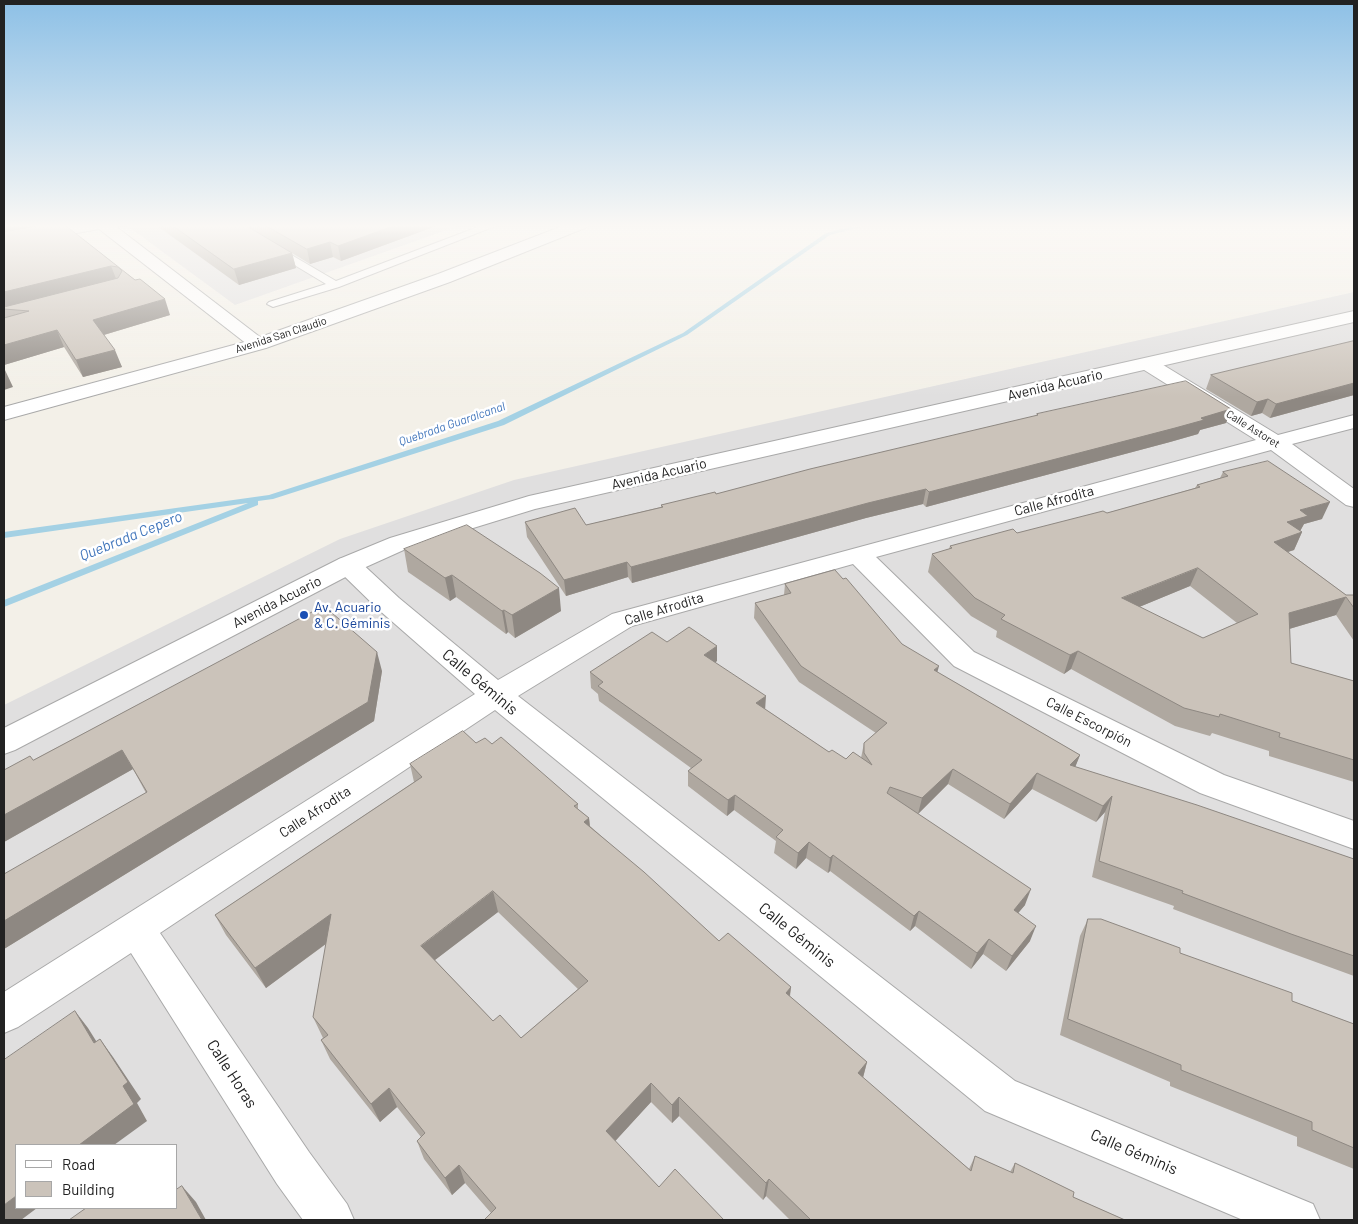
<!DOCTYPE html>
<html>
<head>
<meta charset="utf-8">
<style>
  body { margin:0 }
  #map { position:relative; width:1358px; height:1224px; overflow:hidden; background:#f3f0e8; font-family:Barlow,sans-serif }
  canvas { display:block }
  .frame { position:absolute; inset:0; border:5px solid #222; pointer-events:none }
  .legend { position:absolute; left:15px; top:1144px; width:162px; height:65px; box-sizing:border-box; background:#fff; border:1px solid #a7a7a7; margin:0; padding:6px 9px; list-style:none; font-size:15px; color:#222 }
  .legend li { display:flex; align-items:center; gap:10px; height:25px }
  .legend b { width:25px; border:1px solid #a7a7a7 }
</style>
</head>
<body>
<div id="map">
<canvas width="1358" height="1224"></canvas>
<div class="frame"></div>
<ul class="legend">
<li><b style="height:6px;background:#fff"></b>Road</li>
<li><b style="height:14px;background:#cbc3ba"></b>Building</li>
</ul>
</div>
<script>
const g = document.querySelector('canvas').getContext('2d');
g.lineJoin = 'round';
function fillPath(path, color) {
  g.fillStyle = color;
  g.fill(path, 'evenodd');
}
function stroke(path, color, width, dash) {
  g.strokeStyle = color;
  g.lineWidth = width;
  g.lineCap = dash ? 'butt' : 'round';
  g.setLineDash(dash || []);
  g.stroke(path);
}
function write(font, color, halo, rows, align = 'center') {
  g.font = font + ' Barlow,sans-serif';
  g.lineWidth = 5;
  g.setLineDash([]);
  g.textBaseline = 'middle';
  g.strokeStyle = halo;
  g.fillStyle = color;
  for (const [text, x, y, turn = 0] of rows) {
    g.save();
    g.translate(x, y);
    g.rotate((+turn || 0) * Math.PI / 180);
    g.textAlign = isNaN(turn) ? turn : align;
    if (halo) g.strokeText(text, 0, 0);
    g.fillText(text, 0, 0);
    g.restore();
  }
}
fillPath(new Path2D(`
  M126 225H461L235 305Z
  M1354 292V1220H4V705L340 539 514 480ZM16 1145H176V1208H16Z`), '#e0dfdf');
fillPath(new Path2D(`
  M857 225H868L830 235 687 335 504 425 273 499 258 501V505L4 607V600L248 503 4 538V532L269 495 498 421 683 333 826 233Z`), '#a4d1e4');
const service = new Path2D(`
  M228 225H240L336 281 483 225H498L339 287 273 307 267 304 269 302 326 284Z`);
const minor = new Path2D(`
  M68 225H114L269 344 266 348H252L99 229 4 246V236Z
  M1148 358 1155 360 1278 435 1354 415V428L1292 444 1354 489V507L1346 505 1271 450 876 557 974 652 1224 775 1354 821V849L1200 793 954 666 853 564 632 626 518 696 1015 1081 1313 1204 1320 1220H1243L985 1111 495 710 160 933 309 1152 347 1204 354 1220H303L277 1184 131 953 18 1027 4 1033V992L475 694 379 610 339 571 335 565 339 559 348 557 357 559 399 598 498 680 612 614 1256 440 1141 368 1138 364 1141 360Z`);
const tertiary = new Path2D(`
  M565 225H588L585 228 450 282 266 348 4 420V407L252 340 438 274Z
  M1354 311V322L535 509 408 548 357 571 15 750 4 754V728L339 559 390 538 529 496Z`);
stroke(service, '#a9a9a9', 2);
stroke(minor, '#a9a9a9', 2);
stroke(tertiary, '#a9a9a9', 2);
fillPath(service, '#fff');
fillPath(minor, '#fff');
fillPath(tertiary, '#fff');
fillPath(new Path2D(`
  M4 225H65L135 280 170 315 104 335 122 367 83 377 64 347 4 365Z
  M156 225H439L341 261 333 257 310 264 292 253 296 268 239 285Z
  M1354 341V395L1270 418 1262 413 1251 416 1206 389 1211 375Z
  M1231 409 1226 423 1200 430 1198 434 1170 442 926 507 923 504 866 518 632 583 628 577 566 596 527 537 525 522 586 525 661 507V505L716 494 1036 416 1037 414Z
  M1223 472 1322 519 1304 524 1300 531 1302 532 1294 550 1288 552 1346 595H1354V641L1336 615 1289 629 1291 663 1354 681V782L1269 756V751L1212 733 1210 736 1175 726 1071 669 1064 674 996 637 997 631 971 616 928 572 932 554 949 549 950 546 1017 533 1107 513 1195 488 1197 485 1220 478ZM1190 586 1237 623 1203 638 1139 607Z
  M404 549 561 611 515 638 508 632 506 634 456 597 450 601 408 572Z
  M843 579 902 644 937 672 1080 755 1075 767 1354 859V976L1280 949 1173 909 1174 906 1092 877 1105 812 1096 822 1032 789 1004 819 948 784 918 814 1025 905 1018 913 1030 941 1006 971 983 954 971 969 915 926 910 931 830 871 828 873 806 858 796 869 774 853 776 841 734 810 727 816 688 786V771L691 768 599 701 598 694 591 688 590 672 667 642 717 661 715 662 765 709 829 752 846 759 861 758 864 743 876 733 799 682 754 618 755 603 784 595 785 584Z
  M382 671 374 721 4 949V875L146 793 133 769 4 842V770L33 760Z
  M476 743 492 744 578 804V809L589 818 590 826 719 941 791 987 790 997 867 1062 863 1078 969 1169 975 1156 1010 1172 1015 1163 1073 1197 1125 1220H790L766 1196 763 1200 679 1116 672 1123 651 1102 615 1141 659 1187 724 1220H485V1219L491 1213 465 1183 452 1195 424 1159 417 1141 421 1137 397 1107 380 1122 330 1059 321 1040 323 1038 313 1017 326 944 266 988 226 935 215 915 414 782 410 764ZM498 912 578 989 521 1038 493 1021 435 960Z
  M1088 919 1180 953 1292 1001 1354 1024V1169L1297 1146V1137L1170 1086V1082L1060 1035 1080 936Z`), '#afa8a0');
fillPath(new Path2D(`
  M4 225H53L4 234Z
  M396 225H439L341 261 338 246Z
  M330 242 333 257 310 264 307 249Z
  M292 253 296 268 239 285 234 269Z
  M111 266 117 281 4 309V292Z
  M165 299 170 315 100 336 93 320Z
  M57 330 64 347 4 365V345Z
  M115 350 122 367 83 377 76 360Z
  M4 370H5L13 387 4 390Z
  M1354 383V395L1270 418 1276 404Z
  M1268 399 1262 413 1251 416 1257 402Z
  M1231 409 1226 423 1200 430 1198 434 1170 442 926 507 929 492Z
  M926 489 923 504 866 518 632 583 631 567 868 503Z
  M1330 502 1322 519 1304 524 1299 533 1287 522 1300 510Z
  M1302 532 1294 550 1265 559 1274 542Z
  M627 562 628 577 566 596 564 580Z
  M1198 568 1190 586 1115 617 1122 598Z
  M452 575 456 597 450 601 445 578Z
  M559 588 561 611 515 638 512 615Z
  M1346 597 1336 615 1279 632 1289 613Z
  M504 610 508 632 506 634 502 611Z
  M717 646V661L704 671V655Z
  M1078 651 1071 669 1064 674 1070 655Z
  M377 652 382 671 374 721 4 949V921Z
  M939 666 935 681 934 670Z
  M766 696 765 711 756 703Z
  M122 750 133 769 4 842V815Z
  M1080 755 1074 770 1070 765Z
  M953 769 948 784 918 814 922 798Z
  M1037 773 1032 789 1004 819 1010 804Z
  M735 795 734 810 727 816 728 800Z
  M1112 796 1105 812 1096 822 1103 806Z
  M589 818 591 839 584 822Z
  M809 842 806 858 796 869 798 853Z
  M833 855 830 871 828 873 830 858Z
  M1031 889 1025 905 1008 925 1014 910Z
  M493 891 498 912 427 966 421 946Z
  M919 911 915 926 910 931 914 916Z
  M331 914 339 934 266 988 255 968Z
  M1036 926 1030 941 1006 971 1012 956Z
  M989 939 983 954 971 969 977 953Z
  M791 987 788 1007 786 993Z
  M75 1011 88 1028 108 1060 94 1043Z
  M100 1039 113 1057 141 1099 137 1103 147 1121 114 1145H79L123 1086Z
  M867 1062 862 1081 858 1073Z
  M651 1083V1102L608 1149 606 1131Z
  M389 1088 397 1107 380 1122 371 1104Z
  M679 1097V1116L672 1123V1105Z
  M459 1165 465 1183 452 1195 445 1178Z
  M769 1179 766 1196 763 1200 766 1183Z
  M182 1186 196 1202 206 1220H202Z
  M16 1196V1208H37L21 1220H4V1205Z`), '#8e8882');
const building = new Path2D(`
  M42 225H65L135 280 140 279 165 299 93 320 115 350 76 360 57 330 4 345V318L29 311 4 309V307L118 278 122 271 118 267 111 266 4 292V232Z
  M172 225H245L292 253 234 269Z
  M265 225H396L338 246 330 242 307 249Z
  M1354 341V383L1276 404 1268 399 1257 402 1211 375Z
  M1186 381 1231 409 1201 418 1204 420 1175 428 929 492 926 489 868 503 631 567 627 562 564 580 525 522 575 508 586 525 663 507 661 505 715 492 716 494 810 469 1038 415 1037 414Z
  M1268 461 1330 502 1300 510 1308 516 1287 522 1302 532 1274 542 1346 595H1354V608L1346 597 1289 613 1291 663 1354 681V760L1279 737 1280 733 1220 714 1219 717 1184 708 1078 651 1070 655 1001 619 1005 615 975 598 932 554 952 548 950 546 1013 529 1017 533 1103 511 1107 513 1200 487 1197 485 1228 476 1223 472ZM1198 568 1258 614 1203 638 1122 598Z
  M467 525 540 573 559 588 512 615 504 610 502 611 452 575 445 578 404 549Z
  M835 570 843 579 846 578 902 644 939 666 934 670 1080 755 1070 765 1197 805 1354 859V956L1291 934 1182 893 1183 891 1099 861 1112 796 1103 806 1037 773 1010 804 953 769 922 798 890 787 887 793 1031 889 1014 910 1036 926 1012 956 989 939 977 953 919 911 914 916 833 855 830 858 809 842 798 853 776 837 783 830 735 795 728 800 688 771 702 760 598 686 603 682 590 672 652 632 667 642 689 627 717 646 704 655 766 696 756 703 829 752 832 750 846 759 853 752 872 765 864 753V743L887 723 801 666 755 603 791 593 785 584Z
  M324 606 377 652 368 702 4 921V874L147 792 122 750 4 815V770L30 756 33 760Z
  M463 731 476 743 485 738 492 744 501 737 578 804 574 806 589 818 584 822 644 872 719 941 728 933 791 987 786 993 867 1062 858 1073 971 1171 975 1156 1013 1173 1015 1163 1074 1192 1073 1197 1125 1220H811L769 1179 766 1183 679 1097 672 1105 651 1083 606 1131 659 1187 675 1169 724 1220H486L485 1219 496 1208 459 1165 445 1178 417 1141 425 1133 389 1088 371 1104 321 1040 328 1035 313 1017 331 914 255 968 215 915 422 777 410 764ZM493 891 588 981 521 1038 500 1015 493 1021 421 946Z
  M1088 919H1101L1180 948V953L1292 993V1001L1354 1024V1148L1312 1130V1122L1181 1070V1065L1068 1019Z
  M75 1011 94 1043 100 1039 128 1082 123 1086 134 1104 79 1145H16V1196L4 1205V1060Z
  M182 1186 202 1220H69L86 1208H176V1190Z`);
fillPath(building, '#cbc3ba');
stroke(building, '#8e8882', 1);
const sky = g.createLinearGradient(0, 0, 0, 397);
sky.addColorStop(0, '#8dc0e6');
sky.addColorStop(0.57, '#faf8f5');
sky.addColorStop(1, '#faf8f500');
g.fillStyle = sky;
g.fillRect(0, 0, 1358, 397);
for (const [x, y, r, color] of [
  [304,615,5,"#1a4fb4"]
]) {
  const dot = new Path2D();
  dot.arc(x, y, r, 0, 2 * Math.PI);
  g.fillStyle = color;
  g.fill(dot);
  stroke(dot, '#fff', 2);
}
write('11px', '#222', '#fff', [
  ["Avenida San Claudio",281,335,-18],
  ["Calle Astoret",1253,429,32]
]);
write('italic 12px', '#4377bc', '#fff', [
  ["Quebrada Guaralcanal",452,424,-19]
]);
write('14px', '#222', '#fff', [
  ["Avenida Acuario",1055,385,-13],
  ["Avenida Acuario",659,474,-13],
  ["Calle Afrodita",1054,501,-15],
  ["Avenida Acuario",277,602,-27],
  ["Calle Afrodita",664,609,-17],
  ["Calle Escorpión",1089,722,27],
  ["Calle Afrodita",315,812,-33]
]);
write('14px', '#164399', '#fff', [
  ["Av. Acuario",314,607],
  ["& C. Géminis",314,623]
], 'left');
write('italic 15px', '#4377bc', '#fff', [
  ["Quebrada Cepero",131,536,-22]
]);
write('16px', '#222', '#fff', [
  ["Calle Géminis",480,682,40],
  ["Calle Géminis",797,935,39],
  ["Calle Horas",232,1074,57],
  ["Calle Géminis",1134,1152,23]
]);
</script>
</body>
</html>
